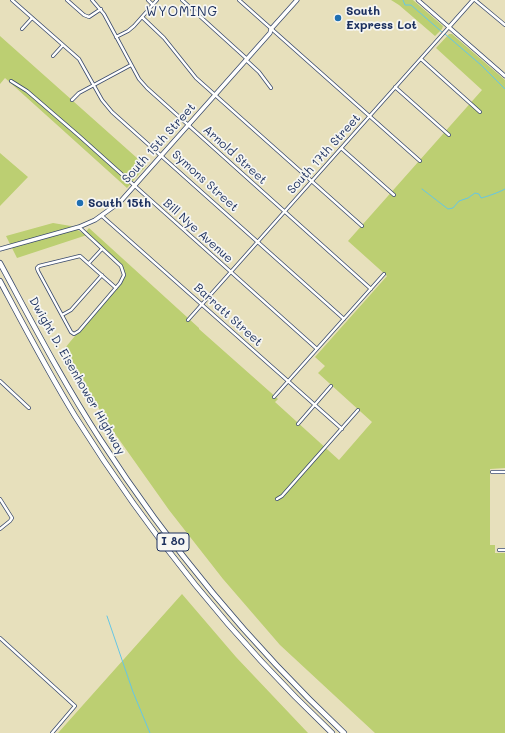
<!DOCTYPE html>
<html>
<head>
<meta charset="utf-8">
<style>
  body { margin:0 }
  canvas { display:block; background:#e7e0bc }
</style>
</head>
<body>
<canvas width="505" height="733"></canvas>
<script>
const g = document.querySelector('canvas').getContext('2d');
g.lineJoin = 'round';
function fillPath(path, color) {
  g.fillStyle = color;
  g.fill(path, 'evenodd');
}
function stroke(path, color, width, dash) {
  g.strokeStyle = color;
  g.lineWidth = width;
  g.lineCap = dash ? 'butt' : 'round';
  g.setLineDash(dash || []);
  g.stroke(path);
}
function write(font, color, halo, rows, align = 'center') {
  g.font = font + ' Mali,sans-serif';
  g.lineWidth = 3.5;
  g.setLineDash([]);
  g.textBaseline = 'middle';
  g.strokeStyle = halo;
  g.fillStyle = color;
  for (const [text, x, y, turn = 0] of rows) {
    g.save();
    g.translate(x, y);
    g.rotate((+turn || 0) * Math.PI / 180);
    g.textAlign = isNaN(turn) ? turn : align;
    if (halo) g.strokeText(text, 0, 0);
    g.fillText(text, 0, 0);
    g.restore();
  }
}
fillPath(new Path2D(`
  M391 0H413L443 26 442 29 435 36 399 5Z
  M449 34H452L505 80V468L490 469V545H495V553H505V733H375L280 645 223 579 169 510 106 421 65 348 123 278V269L87 235 17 258 6 236 53 223 71 226 84 234 89 228 199 328V329L278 399 275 402 339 460 372 422 318 373 325 366 315 357 387 276 348 241 482 90 436 48Z
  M0 36 146 166 127 188 5 78 0 84Z
  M0 153 28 177 0 206Z
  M182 594 236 657 308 733H58Z`), '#bccf72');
stroke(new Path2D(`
  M403 0 405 5H411L442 32
  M445 34 481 65 505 89
  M422 189 448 209 453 208 459 201 468 198 475 193 479 194 481 198C486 197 500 192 505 189
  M107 616 133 692 150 733`), '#66c6e4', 1);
const minor = new Path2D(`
  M12 0 79 59 102 100 112 112 344 319
  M67 0 84 15 89 17 101 9
  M92 0 104 14 139 79 147 88 371 289
  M148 0 153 5
  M182 0 247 59
  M239 0 420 161
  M475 0 505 25
  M142 17 164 38 196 78 362 226
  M22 29 32 18
  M116 37 128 31 134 26 157 0
  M53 56 63 45
  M421 59 480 112
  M246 60 259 72 271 88
  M11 81 27 91 78 135 317 349
  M395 87 449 135
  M72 100 79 93 131 65
  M341 148 394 195
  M102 216 342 429
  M79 227 121 266 124 275 120 283 79 331 74 334 71 332 38 271 37 268 39 266 80 256 116 288
  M89 263 102 249
  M62 315 71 310 102 275
  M188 320 449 27
  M0 381 29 408
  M274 397 384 274
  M298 424 331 386
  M492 472H505
  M0 499 12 518 10 521 0 529
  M277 499 282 496 358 410
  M499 550H505
  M0 638 75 706 52 733`);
const tertiary = new Path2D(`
  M418 0 505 76
  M449 27 473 0`);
const secondary = new Path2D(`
  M0 249 79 227 95 220 120 202 270 33 271 29 297 0`);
const motorway = new Path2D(`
  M0 263C32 322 63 382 100 439 169 546 251 645 344 733
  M0 281C24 326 48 372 75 416 147 531 233 639 332 733`);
stroke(minor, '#3a4a6c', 4);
stroke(tertiary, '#3a4a6c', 4.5);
stroke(secondary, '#3a4a6c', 5);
stroke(motorway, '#3a4a6c', 6);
stroke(minor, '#fff', 2.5);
stroke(tertiary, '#fff', 3);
stroke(secondary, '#fff', 3.5);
stroke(motorway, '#fff', 4.5);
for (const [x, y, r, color] of [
  [338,18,4,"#1f6fb2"],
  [80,203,4,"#1f6fb2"]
]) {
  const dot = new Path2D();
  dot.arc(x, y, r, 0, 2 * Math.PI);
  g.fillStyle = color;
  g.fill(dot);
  stroke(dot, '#f6f6f2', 1.5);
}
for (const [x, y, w] of [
  [173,542,32]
]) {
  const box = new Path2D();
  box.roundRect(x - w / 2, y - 9, w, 18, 3);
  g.fillStyle = '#f6f6f2';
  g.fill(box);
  stroke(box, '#1b2f5e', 1);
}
write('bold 11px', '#1b2f5e', null, [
  ["I 80",173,542]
]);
write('bold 12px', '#1b2f5e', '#f6f6f2', [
  ["South",346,11],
  ["Express Lot",346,25],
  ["South 15th",88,203]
], 'left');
write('12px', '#1b2f5e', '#f6f6f2', [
  ["South 15th Street",159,143,-48],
  ["South 17th Street",324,154,-48],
  ["Arnold Street",235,155,42],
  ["Symons Street",205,181,42],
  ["Bill Nye Avenue",198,231,42],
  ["Barratt Street",228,315,42],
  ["Dwight D. Eisenhower Highway",77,376,60]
]);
g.letterSpacing = '1px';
write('13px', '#1b2f5e', '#f6f6f2', [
  ["WYOMING",182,12]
]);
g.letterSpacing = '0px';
</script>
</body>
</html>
